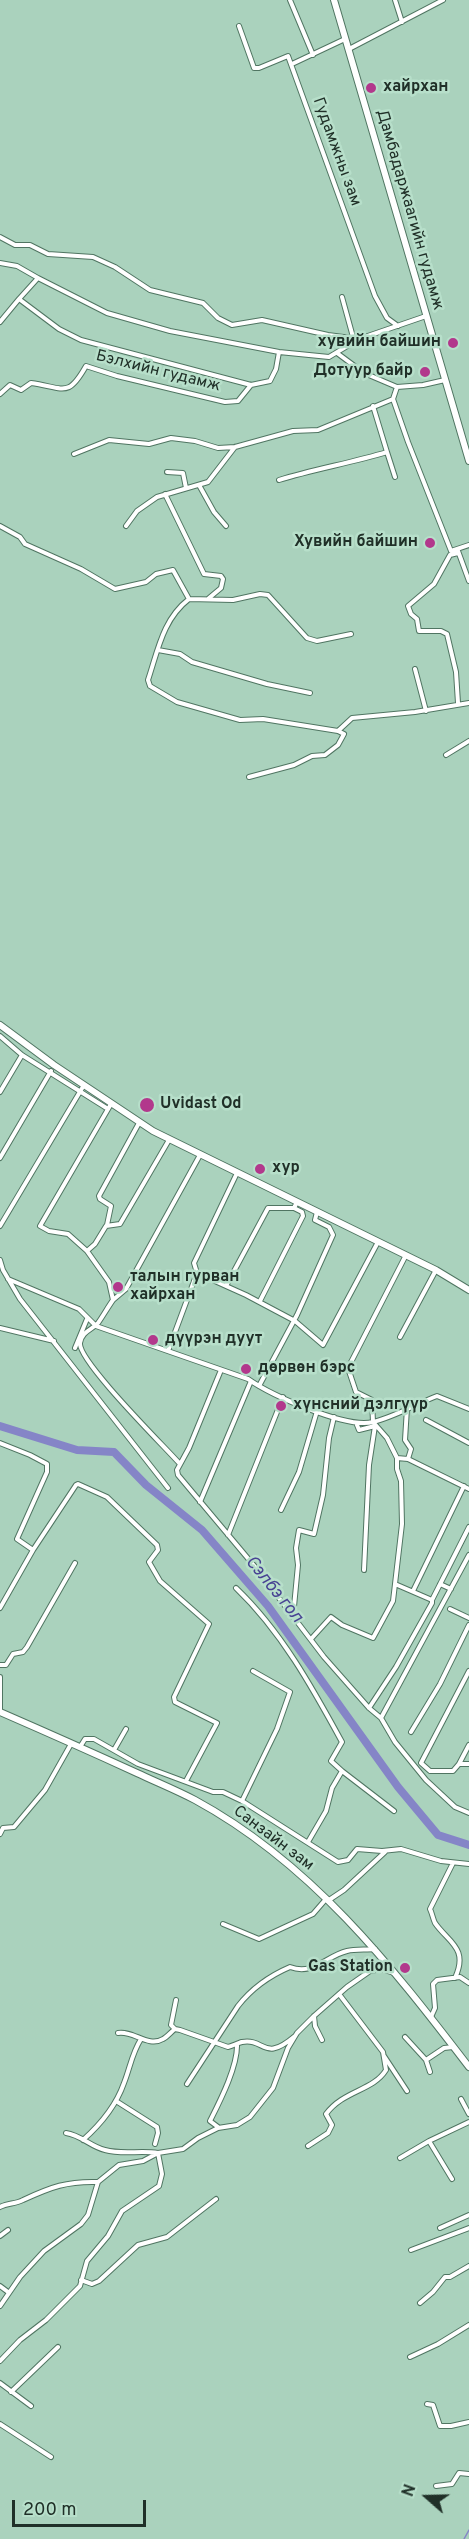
<!DOCTYPE html>
<html>
<head>
<meta charset="utf-8">
<style>
  body { margin:0 }
  #map { position:relative; width:469px; height:2539px; overflow:hidden; background:#aad2bd; font-family:Overpass,sans-serif }
  canvas { display:block }
  .north { position:absolute; left:397px; top:2467px; width:60px; height:60px; -webkit-text-stroke:4px #b7dfca; paint-order:stroke; rotate:290deg; font-size:16px; font-weight:700; line-height:24px; text-align:center; color:#203028 }
  .north::after { content:''; display:block; margin:auto; width:21px; height:27px; background:#203028; clip-path:polygon(50% 0,100% 100%,50% 72%,0 100%) }
  .scale { position:absolute; left:12px; top:2500px; width:134px; height:27px; box-sizing:border-box; border:3px solid #203028; border-top:0; padding-left:8px; font-size:18px; line-height:21px; white-space:nowrap; color:#203028; -webkit-text-stroke:4px #b7dfca; paint-order:stroke }
</style>
</head>
<body>
<div id="map">
<canvas width="469" height="2539"></canvas>
<div class="north">N</div>
<div class="scale">200 m</div>
</div>
<script>
const g = document.querySelector('canvas').getContext('2d');
g.lineJoin = 'round';
function stroke(path, color, width, dash) {
  g.strokeStyle = color;
  g.lineWidth = width;
  g.lineCap = dash ? 'butt' : 'round';
  g.setLineDash(dash || []);
  g.stroke(path);
}
function write(font, color, halo, rows, align = 'center') {
  g.font = font + ' Overpass,sans-serif';
  g.lineWidth = 5;
  g.setLineDash([]);
  g.textBaseline = 'middle';
  g.strokeStyle = halo;
  g.fillStyle = color;
  for (const [text, x, y, turn = 0] of rows) {
    g.save();
    g.translate(x, y);
    g.rotate((+turn || 0) * Math.PI / 180);
    g.textAlign = isNaN(turn) ? turn : align;
    if (halo) g.strokeText(text, 0, 0);
    g.fillText(text, 0, 0);
    g.restore();
  }
}
stroke(new Path2D(`
  M464 2539 469 2530`), '#8585c7', 1.5);
stroke(new Path2D(`
  M0 1426 77 1450 114 1452 146 1485 202 1530 268 1606 398 1787 438 1835 469 1845`), '#8585c7', 8);
const street = new Path2D(`
  M290 0 313 55
  M395 0 402 22
  M239 26 254 68H259L288 56 375 296 387 318 398 326
  M349 49 443 0
  M292 64 345 39
  M0 237 15 245H30L48 254 93 257 115 267 150 290 203 303 218 318 232 325 262 320 328 335 359 339 426 316
  M0 263 17 266 38 278
  M342 297 353 337
  M0 322 19 299
  M279 352 276 369 270 381 251 385 81 340 59 329 19 299 38 278 107 313 170 331 279 352 329 357 359 339
  M337 353 364 373 397 387
  M0 394 10 385 21 390 31 383C65 388 68 398 86 366L117 376 225 402 238 401 251 385
  M393 399 408 442 451 551 469 545
  M387 452 395 477
  M74 454 109 440 149 444 171 438 195 441 218 448 235 447 293 431 318 430 393 399 397 387 423 385 445 380
  M167 472 183 473 186 488
  M279 480C314 469 351 463 387 452L373 406
  M199 485 214 512 226 526
  M165 494 204 574 221 576 223 579 221 588 209 598
  M0 526 20 537 25 544 81 569 115 589 146 582 156 574 173 570 189 599
  M126 526 137 511 157 497 208 482 235 447
  M458 551 469 581
  M189 599C163 619 158 650 148 680L150 686 177 702 240 720 263 719 338 731 352 718 415 712 469 703
  M189 599 233 600 260 594 268 595 307 638 317 641 351 634
  M158 650 180 654 192 662 267 684 310 693
  M415 669 426 711
  M458 703 456 672 447 634 441 631H419L417 619 411 614 408 606 434 584 450 555 458 553
  M446 755 469 741
  M249 777 294 765 312 756 325 755 338 745 344 734 338 731
  M0 1036 22 1055 108 1109
  M0 1092 22 1055
  M111 1104 40 1226 49 1231 68 1234 87 1251 109 1282 113 1300C108 1307 103 1316 98 1323 92 1330 82 1331 80 1343 78 1361 164 1446 180 1464
  M0 1158 51 1071
  M107 1225 111 1206 100 1199 99 1196 139 1123
  M0 1226 84 1085
  M87 1251 95 1244 106 1226 120 1224 169 1140
  M406 1255 348 1368 356 1392 372 1400 373 1422 387 1438 397 1458V1469L401 1481 402 1524 395 1584 432 1600
  M0 1260 3 1270 20 1299 168 1488
  M197 1273 194 1263 237 1173
  M8 1279 79 1309 96 1326 248 1379C271 1395 346 1429 373 1422 394 1417 416 1404 437 1396L469 1409
  M226 1286 268 1208H294L297 1202
  M113 1300 126 1289 200 1155
  M260 1301 303 1216 302 1212 294 1208
  M0 1328 54 1341
  M400 1337 436 1270
  M75 1348 87 1319
  M168 1351 197 1273 246 1295 295 1321 323 1345 378 1242
  M221 1370 189 1448 177 1470 178 1475 256 1568 324 1657 369 1708 381 1718 395 1742 426 1780 455 1807 469 1813
  M259 1386 297 1315 333 1235 329 1227 315 1220 317 1212
  M407 1408 405 1440 411 1449 408 1459
  M426 1420 469 1443
  M357 1425 359 1430 375 1426 369 1465 364 1570
  M0 1443 30 1455 47 1464V1472L17 1539 33 1550
  M397 1458 408 1459 469 1489
  M200 1502 251 1381
  M281 1510 299 1472 317 1411
  M228 1535 283 1397
  M440 1584 451 1589
  M236 1588C281 1631 312 1687 342 1742L331 1761 342 1771
  M413 1591 464 1486
  M0 1608 33 1550 76 1485 78 1484 107 1497 157 1545 158 1550 149 1562 160 1581 209 1624 174 1697 175 1702 217 1723 186 1781
  M450 1609 469 1618
  M293 1617 298 1565 296 1548 299 1530 314 1534 323 1495 329 1438 334 1417
  M311 1639 331 1617 342 1625 373 1638 393 1601 395 1584
  M0 1665H6L13 1654 23 1652 27 1647 75 1563
  M469 1671 421 1763 430 1771H453L459 1764H469
  M0 1677V1712
  M369 1708 396 1667 432 1603V1600L469 1527
  M381 1718 469 1555
  M411 1732 440 1684 469 1625
  M80 1747 85 1739H94L138 1764 213 1792H223L242 1801 338 1862 348 1860 357 1849 382 1851 401 1849 441 1861 469 1864
  M114 1750 126 1729
  M459 1764 469 1745
  M242 1801 277 1729 290 1692 253 1671
  M0 1834 3 1828 14 1827 45 1790 71 1744
  M308 1842 326 1811 332 1788 342 1771 394 1811
  M453 1863 430 1909C432 1913 433 1919 435 1923 448 1942 469 1948 455 1978
  M329 1900 344 1890 385 1852
  M223 1924 259 1939 313 1914 326 1899
  M314 2016 315 2026 322 2040
  M431 2017 435 2008 433 1984 437 1980 460 1977 469 1983
  M175 2029 171 2025 176 2000
  M118 2033C133 2030 148 2048 163 2039 167 2037 171 2032 175 2029L180 2030 228 2047C232 2046 238 2043 242 2042 266 2038 263 2063 295 2036
  M405 2037 426 2060 444 2048 453 2047
  M384 2056 407 2091
  M426 2060 430 2072
  M187 2084 238 2006C252 1988 269 1976 290 1967 313 1976 326 1956 347 1951 355 1949 366 1950 375 1949
  M461 2099 469 2114
  M116 2101 157 2127 158 2133 155 2144
  M218 2127 210 2121C220 2101 238 2066 237 2044
  M83 2140C101 2124 116 2106 124 2083 130 2068 132 2053 141 2039
  M308 2146 328 2133 332 2125 326 2114C344 2090 373 2091 386 2070L383 2052 339 1994
  M400 2158 429 2141
  M452 2179 429 2141 469 2122
  M0 2207C7 2203 16 2204 23 2200 51 2187 67 2181 98 2182L119 2165 143 2161 158 2153 183 2149 198 2138 218 2128 237 2125 250 2117 273 2088 288 2048 297 2033 314 2016 347 1987 370 1971 381 1969 394 1973
  M440 2228 469 2215
  M0 2236 8 2230
  M411 2250 469 2228
  M81 2280 92 2284 99 2281 138 2245 167 2237 216 2199
  M0 2286 8 2292
  M420 2303 433 2292 445 2277H450L469 2266
  M0 2306 20 2277 44 2251 81 2224 88 2215 98 2182
  M410 2357 438 2344 469 2325
  M0 2361 20 2340 46 2320 80 2286 87 2261 108 2236 122 2211 159 2186 162 2174 158 2153C140 2150 123 2155 105 2150 91 2147 81 2135 66 2133
  M0 2383 31 2406
  M11 2392 58 2347
  M427 2404 433 2405 440 2426H451L469 2422
  M0 2424 51 2457
  M436 2486 452 2484 459 2473 469 2474`);
const secondary = new Path2D(`
  M334 0 469 461
  M0 1025 54 1065 153 1131 436 1270 469 1290
  M0 1712C46 1732 91 1752 137 1773 156 1782 176 1790 195 1800 311 1863 390 1964 469 2067`);
stroke(street, '#507562', 6);
stroke(secondary, '#507562', 8);
stroke(street, '#fff', 4);
stroke(secondary, '#fff', 6);
for (const [x, y, r, color] of [
  [371,88,6,"#b2388c"],
  [453,343,6,"#b2388c"],
  [425,372,6,"#b2388c"],
  [430,543,6,"#b2388c"],
  [147,1105,8,"#b2388c"],
  [260,1169,6,"#b2388c"],
  [118,1287,6,"#b2388c"],
  [153,1340,6,"#b2388c"],
  [246,1369,6,"#b2388c"],
  [281,1406,6,"#b2388c"],
  [405,1968,6,"#b2388c"]
]) {
  const dot = new Path2D();
  dot.arc(x, y, r, 0, 2 * Math.PI);
  g.fillStyle = color;
  g.fill(dot);
  stroke(dot, '#b7dfca', 2);
}
write('bold 16px', '#203028', '#b7dfca', [
  ["хайрхан",383,88],
  ["хувийн байшин",441,343,"right"],
  ["Дотуур байр",413,372,"right"],
  ["Хувийн байшин",418,543,"right"],
  ["Uvidast Od",160,1105],
  ["хур",272,1169],
  ["талын гурван",130,1278],
  ["хайрхан",130,1296],
  ["дүүрэн дуут",165,1340],
  ["дөрвөн бэрс",258,1369],
  ["хүнсний дэлгүүр",293,1406],
  ["Gas Station",393,1968,"right"]
], 'left');
write('16px', '#203028', '#b7dfca', [
  ["Гудамжны зам",336,152,70],
  ["Дамбадаржаагийн гудамж",409,210,74],
  ["Бэлхийн гудамж",158,372,14],
  ["Санзайн зам",273,1839,37]
]);
write('italic 18px', '#484393', '#b7dfca', [
  ["Сэлбэ гол",273,1590,51]
]);
</script>
</body>
</html>
